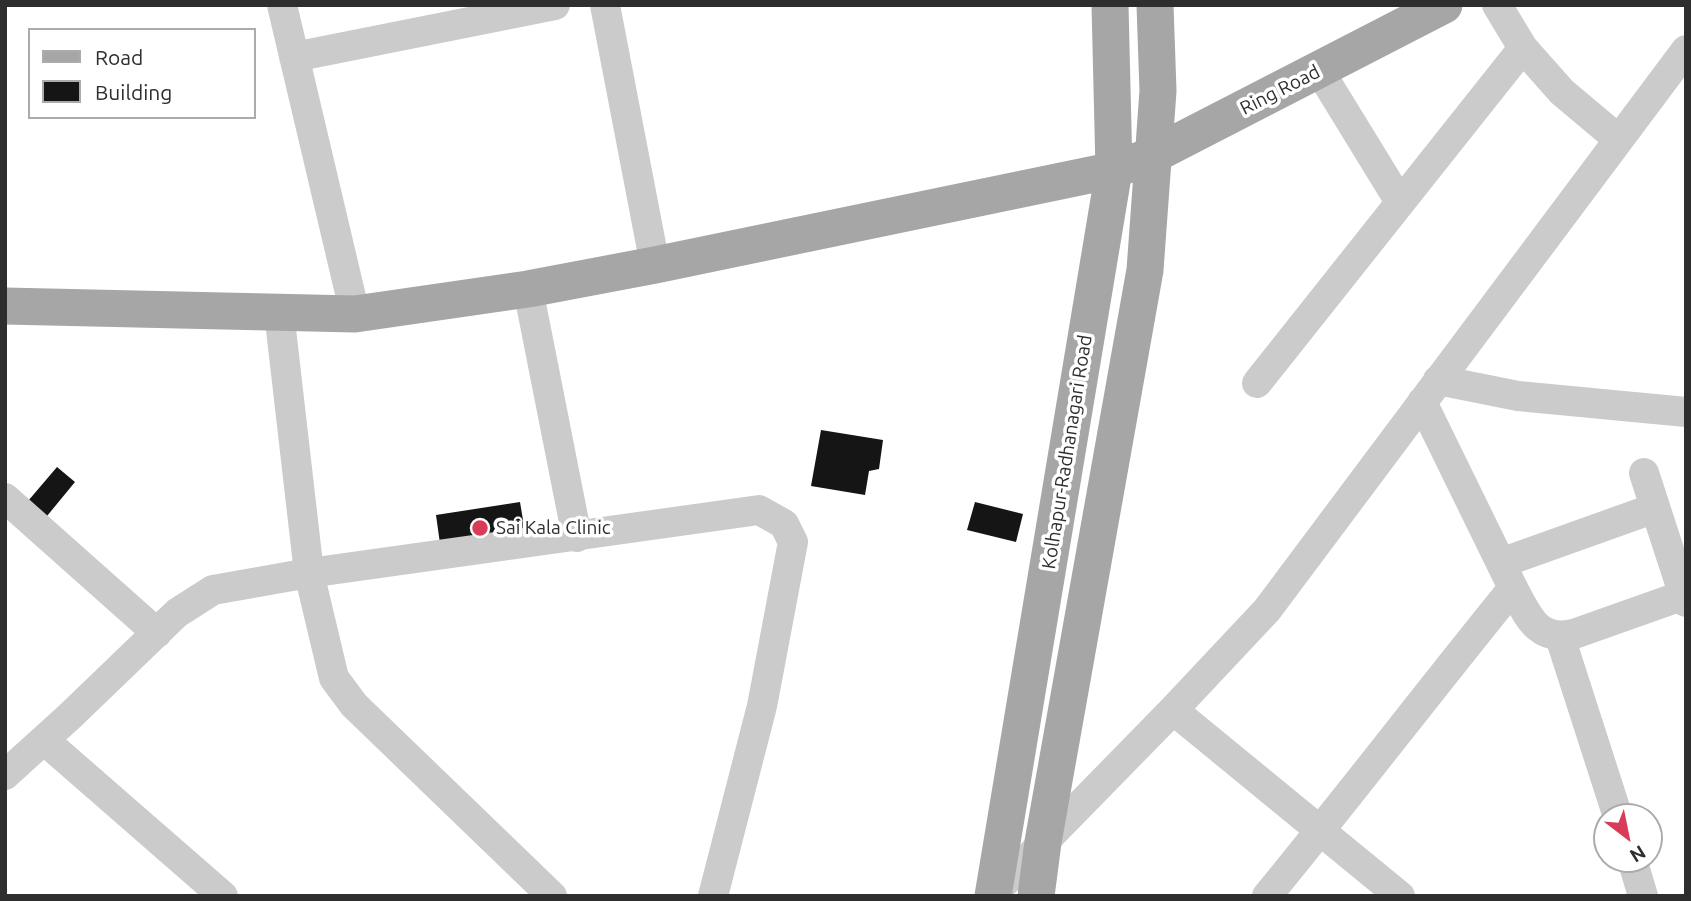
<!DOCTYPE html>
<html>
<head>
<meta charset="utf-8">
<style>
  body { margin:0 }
  #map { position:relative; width:1691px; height:901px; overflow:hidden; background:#fff; font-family:Ubuntu,sans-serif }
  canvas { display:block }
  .frame { position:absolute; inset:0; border:7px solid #2e2e2e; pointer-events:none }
  .legend { position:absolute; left:28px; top:28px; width:228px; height:91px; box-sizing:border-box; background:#fff; border:2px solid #ababab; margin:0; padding:9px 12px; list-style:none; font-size:21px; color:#2e2e2e }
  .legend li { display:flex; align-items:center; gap:14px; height:35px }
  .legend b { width:35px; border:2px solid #ababab }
  .north { position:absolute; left:1593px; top:803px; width:70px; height:70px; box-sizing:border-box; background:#fff; border:2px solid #ababab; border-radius:50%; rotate:148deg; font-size:19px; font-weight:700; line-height:28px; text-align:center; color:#2e2e2e }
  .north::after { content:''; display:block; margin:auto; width:24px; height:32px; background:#d93c58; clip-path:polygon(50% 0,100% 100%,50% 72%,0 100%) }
</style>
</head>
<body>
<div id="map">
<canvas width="1691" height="901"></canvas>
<div class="frame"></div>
<ul class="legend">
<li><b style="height:9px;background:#a6a6a6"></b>Road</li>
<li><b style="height:19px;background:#151515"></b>Building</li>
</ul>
<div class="north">N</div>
</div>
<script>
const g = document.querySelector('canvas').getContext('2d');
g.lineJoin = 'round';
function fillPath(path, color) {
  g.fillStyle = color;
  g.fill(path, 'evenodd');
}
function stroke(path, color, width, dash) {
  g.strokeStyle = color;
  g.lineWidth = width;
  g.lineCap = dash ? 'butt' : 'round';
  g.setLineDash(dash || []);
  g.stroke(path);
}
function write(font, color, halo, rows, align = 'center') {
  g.font = font + ' Ubuntu,sans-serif';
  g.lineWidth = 7;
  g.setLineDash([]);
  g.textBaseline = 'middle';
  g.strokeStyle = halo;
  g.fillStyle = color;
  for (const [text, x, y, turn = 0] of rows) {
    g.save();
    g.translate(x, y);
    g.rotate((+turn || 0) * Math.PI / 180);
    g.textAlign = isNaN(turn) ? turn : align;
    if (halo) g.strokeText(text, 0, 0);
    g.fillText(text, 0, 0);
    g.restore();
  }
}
fillPath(new Path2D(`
  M821 430 883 440 879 469 869 471 865 495 811 486Z
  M57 467 75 482 47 516 28 501Z
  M520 502 526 538 441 551 436 515Z
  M975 502 1023 514 1016 542 967 530Z`), '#151515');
stroke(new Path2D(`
  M282 5 355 314
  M605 5 655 265
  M1497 5 1523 48 1562 92 1618 139
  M294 57 555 5
  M1319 70 1400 202
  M528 289 577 537
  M279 312 309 573 334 678 354 705 552 896
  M1438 380 1518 396 1686 412
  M1257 383 1523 48
  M1422 402 1513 588C1528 616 1537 642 1574 634L1684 595
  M1644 473 1686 602
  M5 498 157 633
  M1501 563 1655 508
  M1560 637 1618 817
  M1173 710 1400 896
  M44 740 223 896
  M5 775 70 716 177 613 213 590 309 573 759 510 784 524 793 542 762 706 713 896
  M1632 859 1643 896
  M994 893 1173 710 1267 610 1686 50
  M1267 896C1350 795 1430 690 1513 588`), '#cbcbcb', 30);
stroke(new Path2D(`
  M5 306 355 314 528 289 655 265 1114 170 1153 155 1444 5
  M993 896 1114 170 1110 5
  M1036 896 1043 842 1145 270 1158 91 1155 5`), '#a6a6a6', 37);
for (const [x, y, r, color] of [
  [480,528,9,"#d93c58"]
]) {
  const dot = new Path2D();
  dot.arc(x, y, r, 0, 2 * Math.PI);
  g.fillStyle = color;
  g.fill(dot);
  stroke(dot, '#fff', 2.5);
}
write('19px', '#2e2e2e', '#fff', [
  ["Ring Road",1280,90,-27],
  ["Kolhapur-Radhanagari Road",1067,452,-81]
]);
write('19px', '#2e2e2e', '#fff', [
  ["Sai Kala Clinic",496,528]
], 'left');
</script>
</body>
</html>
